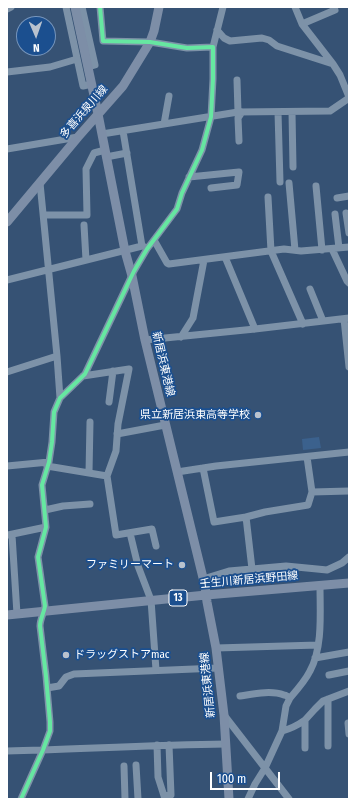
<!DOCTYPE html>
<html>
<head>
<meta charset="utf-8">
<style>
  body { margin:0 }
  #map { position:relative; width:356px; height:806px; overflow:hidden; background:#365274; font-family:"Fira Sans Condensed",sans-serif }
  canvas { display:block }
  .frame { position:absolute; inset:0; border:8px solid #fff; pointer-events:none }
  .north { position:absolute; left:16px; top:16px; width:40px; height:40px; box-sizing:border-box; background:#1b4f8f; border:1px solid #7695bc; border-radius:50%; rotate:178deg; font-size:11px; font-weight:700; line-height:16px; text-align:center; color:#fff }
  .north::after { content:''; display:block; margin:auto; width:14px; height:18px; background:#b9c2ce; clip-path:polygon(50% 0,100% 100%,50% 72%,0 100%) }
  .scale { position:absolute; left:210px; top:772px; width:70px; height:18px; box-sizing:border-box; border:2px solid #fff; border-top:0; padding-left:5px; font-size:12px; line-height:14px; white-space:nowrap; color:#fff; -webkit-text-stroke:3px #1b4f8f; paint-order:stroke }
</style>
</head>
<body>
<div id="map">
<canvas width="356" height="806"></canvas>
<div class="frame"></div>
<div class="north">N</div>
<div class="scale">100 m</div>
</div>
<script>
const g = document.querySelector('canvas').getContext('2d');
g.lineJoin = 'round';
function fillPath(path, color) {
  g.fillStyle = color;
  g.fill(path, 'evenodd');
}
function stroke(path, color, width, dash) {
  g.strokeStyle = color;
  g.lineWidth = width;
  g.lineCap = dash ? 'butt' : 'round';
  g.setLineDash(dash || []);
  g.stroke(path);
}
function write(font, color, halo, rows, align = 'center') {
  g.font = font + ' "Fira Sans Condensed","Noto Sans JP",sans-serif';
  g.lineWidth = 3.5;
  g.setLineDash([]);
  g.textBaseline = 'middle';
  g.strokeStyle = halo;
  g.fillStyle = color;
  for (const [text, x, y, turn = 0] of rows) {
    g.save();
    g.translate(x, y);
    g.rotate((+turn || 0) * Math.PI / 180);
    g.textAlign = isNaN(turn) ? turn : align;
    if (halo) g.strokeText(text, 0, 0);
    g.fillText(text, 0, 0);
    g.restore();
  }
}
fillPath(new Path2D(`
  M319 437 321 448 303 450 302 439Z`), '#3b618d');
stroke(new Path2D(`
  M66 7 83 86 92 84
  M82 7 95 65 88 67
  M295 7 302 24 333 64 340 75 349 97
  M7 9 11 7
  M302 24 335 10 333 7
  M217 30 224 38 230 41 262 38 269 40 277 46 333 64
  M213 47 223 7
  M7 72 50 67 77 59
  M237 80 238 112
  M278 112 280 182
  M292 112 293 167
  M164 124 169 96
  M123 131 142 246 145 247
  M102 134 238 112 330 111 349 98
  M239 141 238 118 242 112
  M7 149 78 137
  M106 157 127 153
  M189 177 239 172 237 185 211 188
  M40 183 57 356
  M289 183 295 250
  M316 186 322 250
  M268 197 271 251 303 324
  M337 198 349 196
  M346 213 349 233
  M335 214 339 248
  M44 215H87L86 169 94 153 105 150
  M84 225 86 260
  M154 240 167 263 169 264 284 249 301 251 349 247
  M332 249 347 281 349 283
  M225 257 255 329
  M7 280 142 246
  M310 289 323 321
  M344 319 349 367
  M181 337 193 318 204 260
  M145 340 255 329 349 318
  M7 372 57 356 60 398
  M109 402 113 371
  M117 434 165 425
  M7 466 49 462
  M47 466 107 476 116 451 118 424 129 369 83 376
  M203 468 214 522 246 517 252 569 229 571 203 579
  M177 472 216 466 349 452
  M89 473 90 422
  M107 476 116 535 152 529 156 546
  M312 492 349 491
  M45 510 63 506 90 504
  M246 517 265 512 308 505 312 492 307 457
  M130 533 138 566 151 600 156 670
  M8 535 46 527
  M12 535 17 614
  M252 569 286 566 317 569 327 570 342 563 349 557
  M216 648 318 645
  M315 658 349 652
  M329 675 349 671
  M47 688 59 686 66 677 74 674 218 668
  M240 696C253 694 271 690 284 695 286 695 288 697 290 698L286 706 282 731
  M290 698C297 690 305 681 310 671 323 647 320 613 320 586
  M328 699V746
  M224 715 289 799
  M305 720 315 709 323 701 349 691
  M349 723H348L349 734
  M157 745 158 777 165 799
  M7 751C80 749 153 745 226 744
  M136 765 138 799
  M124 766 125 799
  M164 796 171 795 169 745
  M21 799 43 750 50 731V722L46 676 40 626C40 619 44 613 45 606L38 557 46 527 42 485 49 462 52 442 54 412 60 398 85 374 134 271 147 249 177 209 182 193 202 150 211 117 213 79V47L187 48 150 42 103 41 100 7
  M248 799 255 784 265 768 282 731C290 729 298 725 305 720V748`), '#7d92a8', 7);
stroke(new Path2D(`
  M75 7 98 114 125 251 132 276 145 340 205 586 207 602 216 648 224 715 229 799
  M7 222 78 137 123 86 150 42 154 31 159 7
  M7 615 206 595 349 583`), '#7d8ea7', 9);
stroke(new Path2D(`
  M21 799 43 750 50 731V722L46 676 40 626C40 619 44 613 45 606L38 557 46 527 42 485 49 462 52 442 54 412 60 398 85 374 134 271 147 249 177 209 182 193 202 150 211 117 213 79V47L187 48 150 42 103 41 100 7`), '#66e7a1', 4);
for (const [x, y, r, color] of [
  [258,415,4,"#b9c2ce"],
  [182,565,4,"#b9c2ce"],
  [66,655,4,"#b9c2ce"]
]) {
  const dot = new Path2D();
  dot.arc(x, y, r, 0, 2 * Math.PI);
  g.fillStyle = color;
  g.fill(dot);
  stroke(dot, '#1b4f8f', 1.5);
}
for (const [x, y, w] of [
  [178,598,18]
]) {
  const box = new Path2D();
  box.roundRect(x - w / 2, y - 8, w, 16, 3);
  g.fillStyle = '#1b4f8f';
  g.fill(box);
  stroke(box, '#fff', 1);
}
write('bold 10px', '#fff', null, [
  ["13",178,598]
]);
write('11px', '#fff', '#1b4f8f', [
  ["多喜浜泉川線",84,112,-49],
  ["新居浜東港線",163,364,77],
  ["壬生川新居浜野田線",249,580,-5],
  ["新居浜東港線",208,685,-96]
]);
write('11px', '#fff', '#1b4f8f', [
  ["県立新居浜東高等学校",250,415],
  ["ファミリーマート",174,565],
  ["ドラッグストアmac",74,655,"left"]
], 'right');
</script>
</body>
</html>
